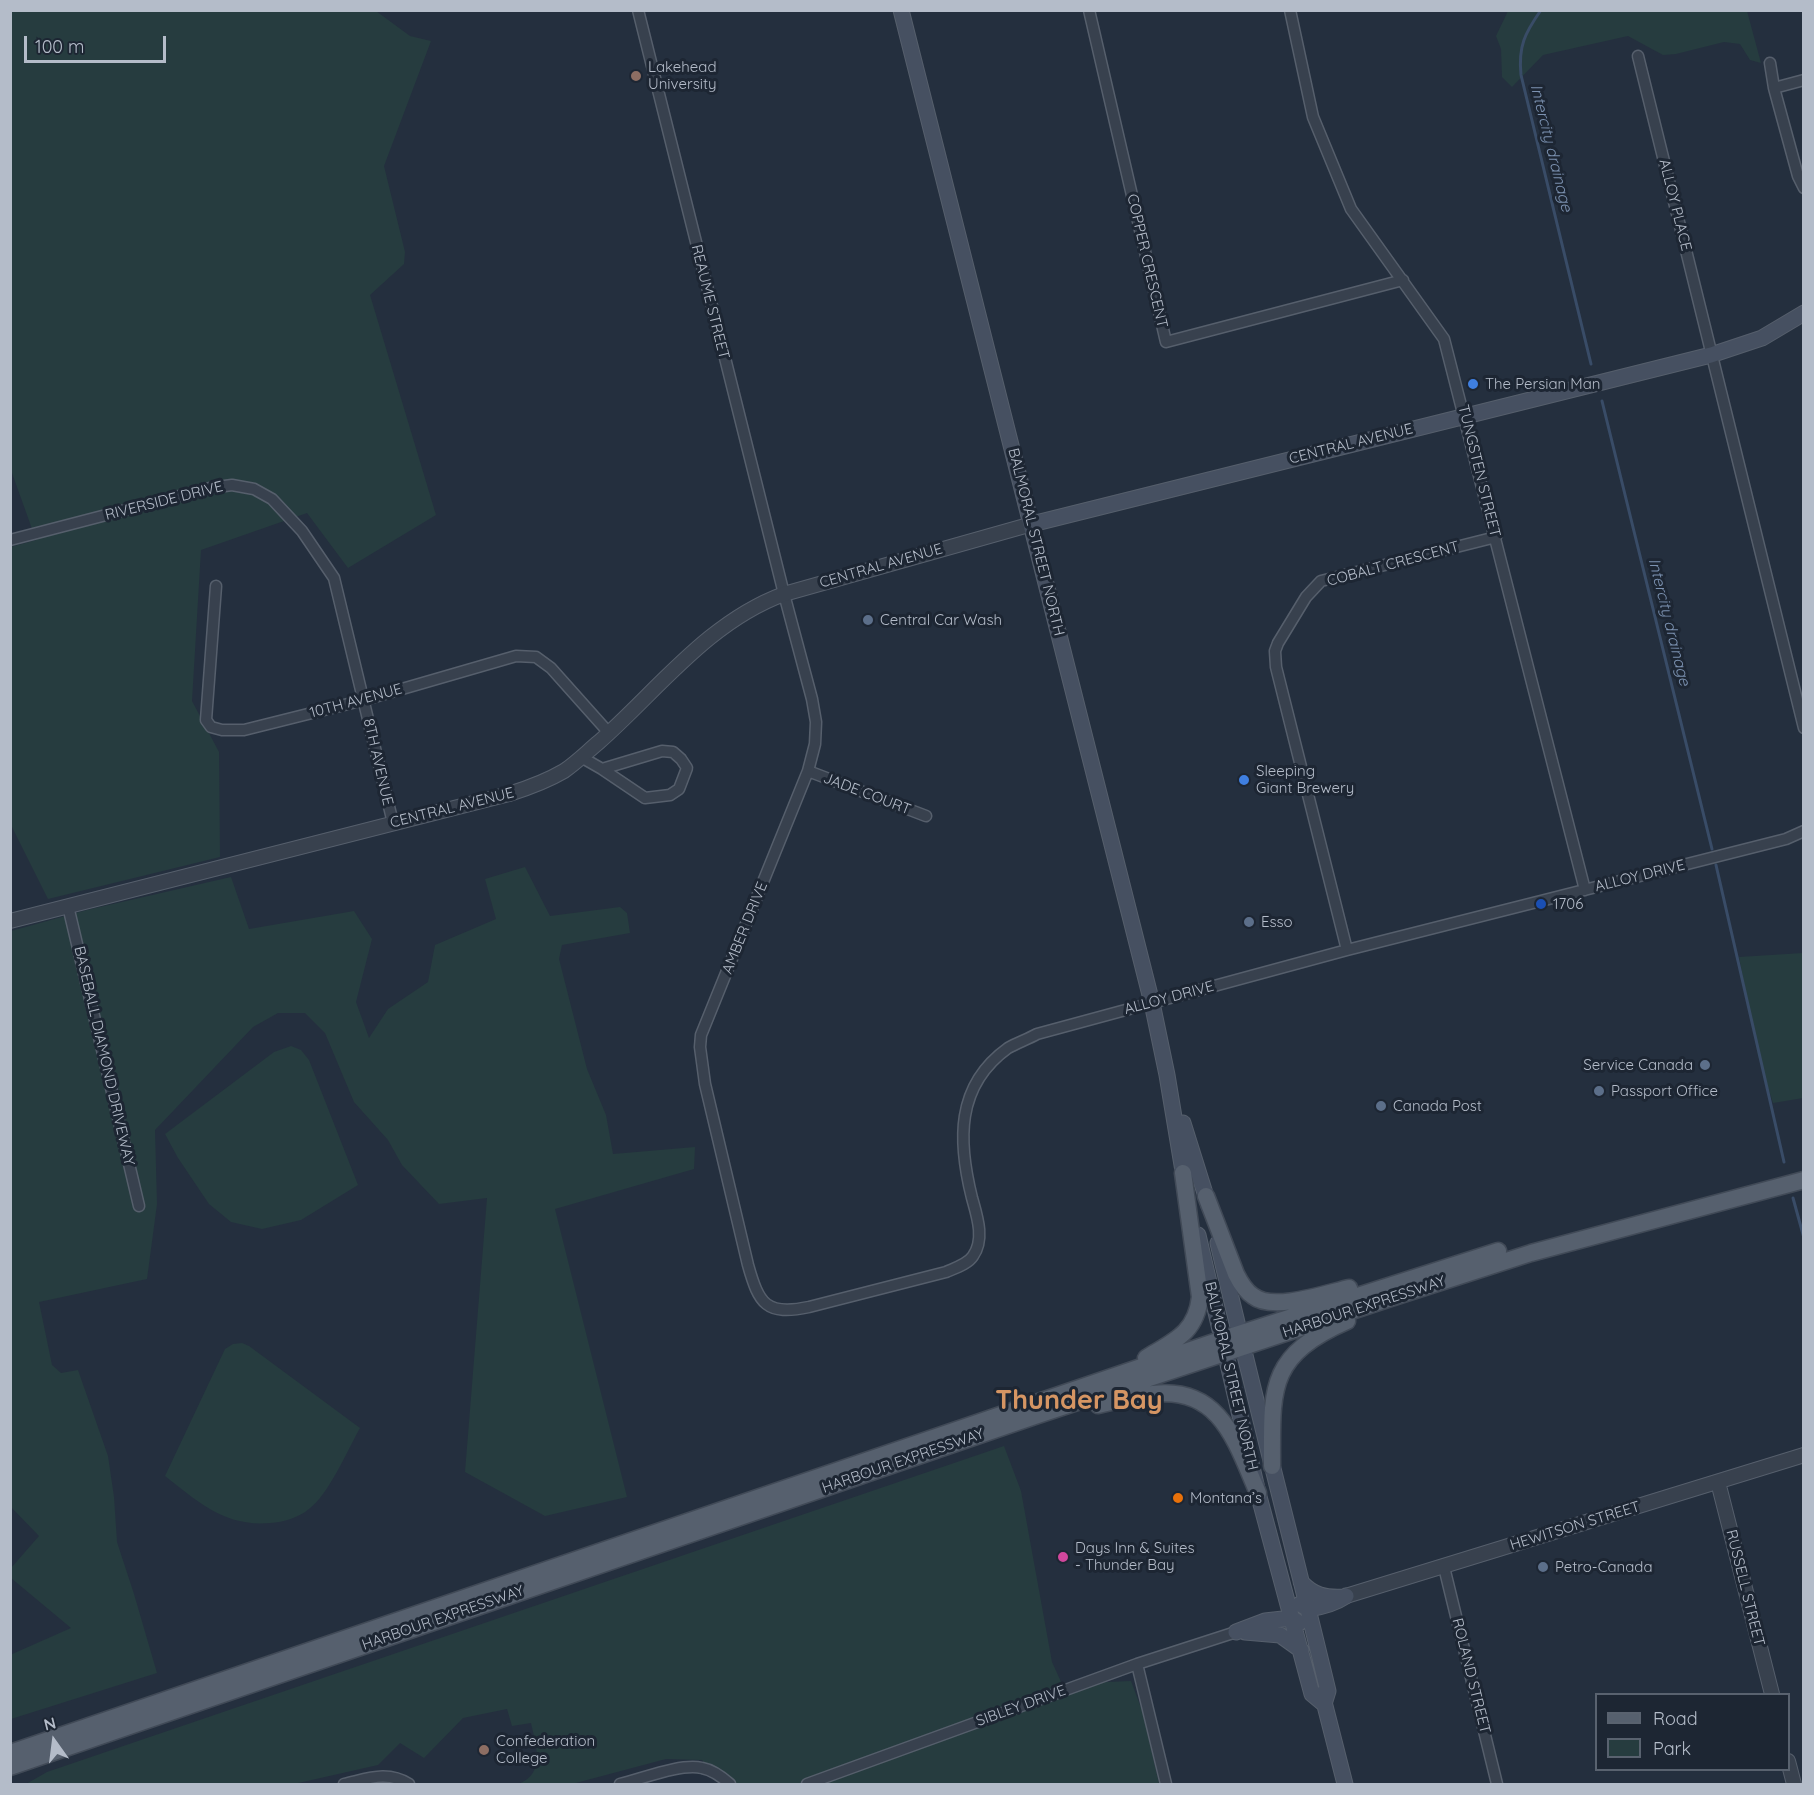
<!DOCTYPE html>
<html>
<head>
<meta charset="utf-8">
<style>
  body { margin:0 }
  #map { position:relative; width:1814px; height:1795px; overflow:hidden; background:#242f3e; font-family:Quicksand,sans-serif }
  canvas { display:block }
  .frame { position:absolute; inset:0; border:12px solid #b4bcc9; pointer-events:none }
  .legend { position:absolute; left:1595px; top:1693px; width:195px; height:78px; box-sizing:border-box; background:#1d2633; border:2px solid #59626f; margin:0; padding:8px 10px; list-style:none; font-size:18px; color:#b4bcc9 }
  .legend li { display:flex; align-items:center; gap:12px; height:30px }
  .legend b { width:30px; border:2px solid #59626f }
  .north { position:absolute; left:24px; top:1711px; width:60px; height:60px; -webkit-text-stroke:4px #1d2633; paint-order:stroke; rotate:346deg; font-size:16px; font-weight:700; line-height:24px; text-align:center; color:#b4bcc9 }
  .north::after { content:''; display:block; margin:auto; width:21px; height:27px; background:#b4bcc9; clip-path:polygon(50% 0,100% 100%,50% 72%,0 100%) }
  .scale { position:absolute; left:24px; top:36px; width:142px; height:27px; box-sizing:border-box; border:3px solid #b4bcc9; border-top:0; padding-left:8px; font-size:18px; line-height:21px; white-space:nowrap; color:#b4bcc9; -webkit-text-stroke:4px #1d2633; paint-order:stroke }
</style>
</head>
<body>
<div id="map">
<canvas width="1814" height="1795"></canvas>
<div class="frame"></div>
<ul class="legend">
<li><b style="height:8px;background:#56606e"></b>Road</li>
<li><b style="height:16px;background:#263c3f"></b>Park</li>
</ul>
<div class="north">N</div>
<div class="scale">100 m</div>
</div>
<script>
const g = document.querySelector('canvas').getContext('2d');
g.lineJoin = 'round';
function fillPath(path, color) {
  g.fillStyle = color;
  g.fill(path, 'evenodd');
}
function stroke(path, color, width, dash) {
  g.strokeStyle = color;
  g.lineWidth = width;
  g.lineCap = dash ? 'butt' : 'round';
  g.setLineDash(dash || []);
  g.stroke(path);
}
function write(font, color, halo, rows, align = 'center') {
  g.font = font + ' Quicksand,sans-serif';
  g.lineWidth = 6;
  g.setLineDash([]);
  g.textBaseline = 'middle';
  g.strokeStyle = halo;
  g.fillStyle = color;
  for (const [text, x, y, turn = 0] of rows) {
    g.save();
    g.translate(x, y);
    g.rotate((+turn || 0) * Math.PI / 180);
    g.textAlign = isNaN(turn) ? turn : align;
    if (halo) g.strokeText(text, 0, 0);
    g.fillText(text, 0, 0);
    g.restore();
  }
}
fillPath(new Path2D(`
  M11 11H376L410 36 431 41 384 166 405 252 404 264 370 295 436 515 348 568 307 513 201 550 192 701 219 752 220 857 48 899 11 825V547L36 540 12 473H10Z
  M1508 11H1747L1761 63 1750 60 1740 44 1724 42 1676 54 1663 55 1628 36 1543 55 1512 87 1502 77 1501 49 1496 36Z
  M525 867 550 916 620 907 627 913 630 933 562 945 559 959 587 1069 606 1115 613 1154 695 1147 694 1169 555 1209 627 1497 545 1516 465 1472 487 1198 439 1204 402 1165 388 1140 354 1102 325 1033 305 1013H278L253 1027 155 1130 157 1204 147 1279 39 1302 52 1365 61 1373 78 1370 108 1456 114 1497 117 1542 134 1594 157 1673 11 1719 10 1655 71 1628 11 1578V1568L39 1536 10 1506 11 931 87 910 231 877 249 929 354 911 372 939 356 1002 369 1038 388 1009 428 982 435 945 496 919 485 879Z
  M1803 953V1098L1773 1103 1758 1056 1739 957Z
  M291 1046 301 1050 309 1060 358 1185 301 1220 262 1229 231 1222 209 1204 178 1158 165 1134 274 1052Z
  M242 1343 249 1346 360 1428C347 1451 329 1494 309 1509 298 1518 284 1522 270 1523 225 1527 198 1502 165 1476L225 1349 233 1344Z
  M1004 1446 1021 1491 1052 1662 1062 1684 1131 1681 1143 1713 1159 1784H726L702 1760 666 1759 572 1784H519C546 1772 536 1746 531 1723L512 1726 507 1709 463 1718 424 1758 400 1743 378 1765 294 1784H26L47 1772Z`), '#263c3f');
stroke(new Path2D(`
  M1541 10C1525 33 1518 46 1521 75L1591 364
  M1602 401 1712 849
  M1716 865 1784 1162
  M1793 1198 1804 1238`), '#394c67', 3);
const minor = new Path2D(`
  M638 10 784 594 812 699 816 722 815 744 808 771 701 1035 700 1047 705 1084 748 1265C759 1304 766 1316 809 1307L946 1272C955 1268 968 1264 973 1256 985 1239 977 1216 972 1198 958 1142 955 1086 1008 1048 1017 1043 1028 1039 1037 1034L1347 950 1786 839 1804 831
  M1089 10 1166 342 1403 280
  M1290 10 1313 117 1351 209 1444 339 1585 890
  M1638 56 1804 728
  M1770 63 1774 88 1798 176 1804 188
  M1774 88 1804 80
  M10 540 210 488 232 485 254 489 272 499 302 531 334 578 393 823
  M216 586 206 720 211 727 222 730H244L364 700 516 656 536 657 551 668 609 733
  M581 757 602 769 645 798 670 795 679 789 687 768 681 759 673 752 662 751 602 769
  M808 771 926 816
  M68 906 139 1206
  M1347 950 1276 667 1275 651 1278 643 1306 597 1321 581 1496 537
  M1444 1567 1497 1784
  M1137 1664 1166 1784
  M344 1784C367 1779 387 1770 409 1784
  M620 1784C642 1779 680 1763 702 1768 713 1770 722 1777 730 1784
  M807 1784 1137 1664 1236 1632`);
const tertiary = new Path2D(`
  M10 921 509 794C528 788 547 781 564 771 576 763 588 751 599 742 658 690 708 622 784 594L1032 524
  M1718 1482 1772 1694
  M1346 1596 1804 1455
  M1788 1761 1794 1784`);
const secondary = new Path2D(`
  M901 10 1152 1003 1167 1075 1185 1183
  M1032 524 1711 355 1762 338 1804 313
  M1183 1123 1209 1206
  M1198 1235 1258 1493 1312 1694 1324 1704
  M1218 1243C1253 1393 1292 1541 1328 1691L1324 1704
  M1301 1582C1313 1595 1325 1598 1343 1597
  M1300 1604 1308 1609C1323 1607 1334 1604 1346 1596
  M1236 1632 1265 1621 1292 1618 1299 1623
  M1245 1632 1280 1635 1301 1650
  M1322 1694 1345 1784`);
const primary = new Path2D(`
  M1206 1196 1236 1274C1240 1282 1245 1291 1253 1296 1273 1312 1327 1293 1349 1288
  M1146 1358C1174 1341 1196 1333 1200 1297L1183 1173
  M1098 1405C1116 1401 1134 1396 1153 1394 1221 1386 1236 1443 1258 1493
  M1272 1466C1272 1389 1267 1356 1347 1321
  M10 1753 1223 1339 1498 1251
  M10 1767 1038 1415 1391 1298 1531 1253 1804 1180`);
stroke(minor, '#565f6c', 13);
stroke(tertiary, '#565f6c', 16);
stroke(secondary, '#565f6c', 17);
stroke(primary, '#414a57', 19);
stroke(minor, '#38414e', 10);
stroke(tertiary, '#38414e', 14);
stroke(secondary, '#465061', 15);
stroke(primary, '#56606e', 16);
for (const [x, y, r, color] of [
  [636,76,6,"#8d6e63"],
  [1473,384,6,"#3f7fe0"],
  [868,620,6,"#5c6f8a"],
  [1244,780,6,"#3f7fe0"],
  [1541,904,6,"#1a4fb4"],
  [1249,922,6,"#5c6f8a"],
  [1705,1065,6,"#5c6f8a"],
  [1599,1091,6,"#5c6f8a"],
  [1381,1106,6,"#5c6f8a"],
  [1178,1498,6,"#e8710a"],
  [1063,1557,6,"#d1479c"],
  [1543,1567,6,"#5c6f8a"],
  [484,1750,6,"#8d6e63"]
]) {
  const dot = new Path2D();
  dot.arc(x, y, r, 0, 2 * Math.PI);
  g.fillStyle = color;
  g.fill(dot);
  stroke(dot, '#1d2633', 2);
}
write('15px', '#b4bcc9', '#1d2633', [
  ["Lakehead",648,67],
  ["University",648,84],
  ["The Persian Man",1485,384],
  ["Central Car Wash",880,620],
  ["Sleeping",1256,771],
  ["Giant Brewery",1256,788],
  ["1706",1553,904],
  ["Esso",1261,922],
  ["Service Canada",1693,1065,"right"],
  ["Passport Office",1611,1091],
  ["Canada Post",1393,1106],
  ["Montana’s",1190,1498],
  ["Days Inn & Suites",1075,1548],
  ["- Thunder Bay",1075,1565],
  ["Petro-Canada",1555,1567],
  ["Confederation",496,1741],
  ["College",496,1758]
], 'left');
write('15px', '#b4bcc9', '#1d2633', [
  ["ALLOY PLACE",1675,205,76],
  ["COPPER CRESCENT",1147,261,77],
  ["REAUME STREET",710,302,76],
  ["CENTRAL AVENUE",1351,444,-14],
  ["TUNGSTEN STREET",1479,471,76],
  ["RIVERSIDE DRIVE",164,501,-14],
  ["BALMORAL STREET NORTH",1036,542,76],
  ["COBALT CRESCENT",1393,564,-15],
  ["CENTRAL AVENUE",881,566,-16],
  ["10TH AVENUE",356,701,-15],
  ["8TH AVENUE",378,762,77],
  ["JADE COURT",867,794,21],
  ["CENTRAL AVENUE",452,808,-14],
  ["ALLOY DRIVE",1640,876,-14],
  ["AMBER DRIVE",745,928,-68],
  ["ALLOY DRIVE",1169,998,-15],
  ["BASEBALL DIAMOND DRIVEWAY",104,1056,77],
  ["HARBOUR EXPRESSWAY",1364,1307,-18],
  ["BALMORAL STREET NORTH",1231,1376,77],
  ["HARBOUR EXPRESSWAY",903,1461,-19],
  ["HEWITSON STREET",1575,1526,-17],
  ["RUSSELL STREET",1745,1588,76],
  ["HARBOUR EXPRESSWAY",443,1618,-19],
  ["ROLAND STREET",1471,1676,76],
  ["SIBLEY DRIVE",1021,1706,-20]
]);
write('italic 16px', '#7c92b1', '#1d2633', [
  ["Intercity drainage",1551,148,76],
  ["Intercity drainage",1669,622,76]
]);
write('bold 27px', '#d59563', '#1d2633', [
  ["Thunder Bay",1079,1401]
]);
</script>
</body>
</html>
